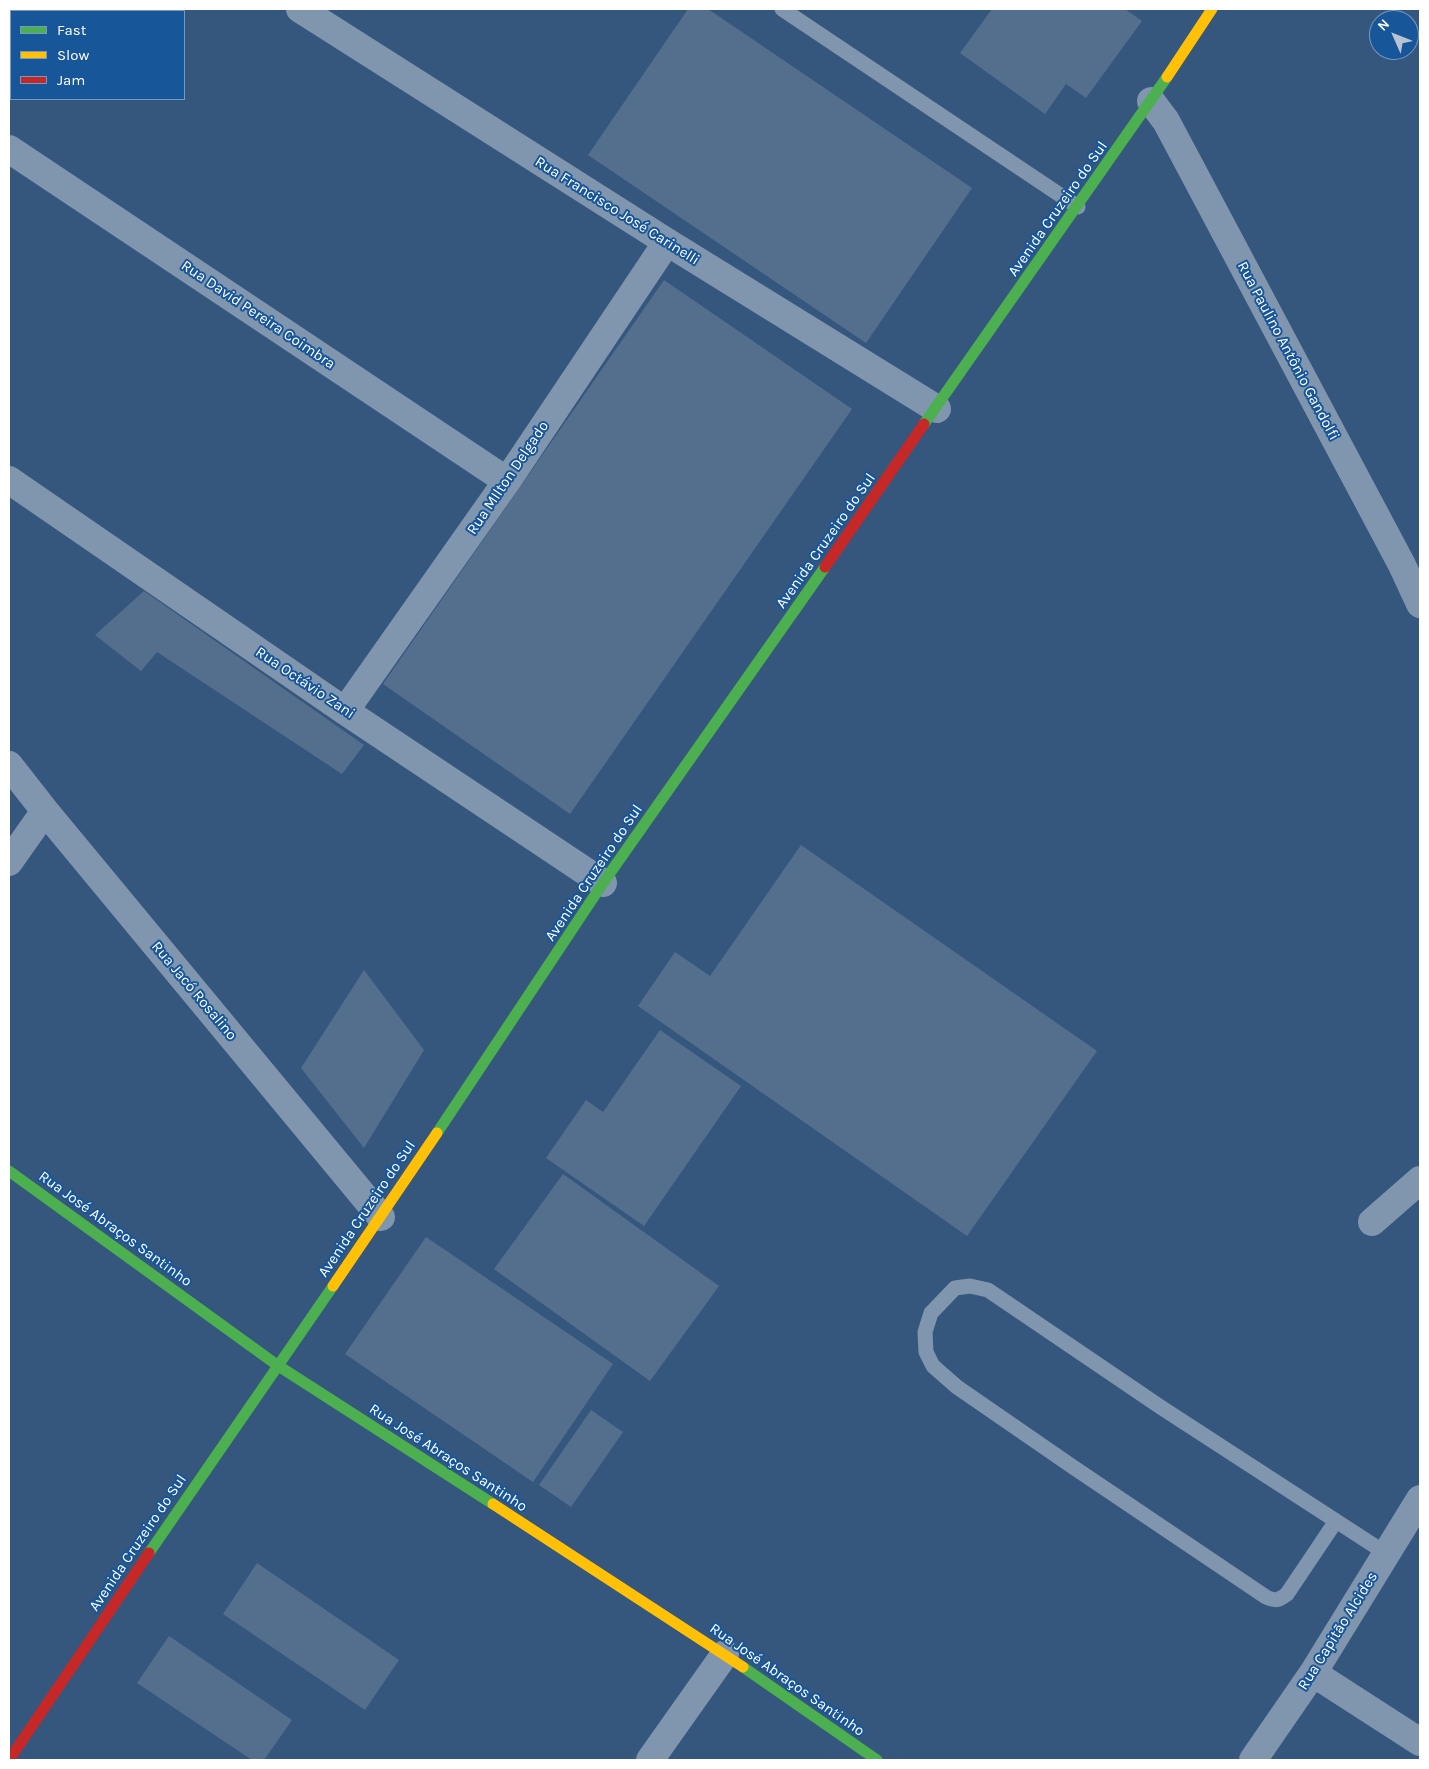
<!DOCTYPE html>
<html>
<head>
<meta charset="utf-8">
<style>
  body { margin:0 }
  #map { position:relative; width:1429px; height:1769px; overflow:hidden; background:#35577d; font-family:Karla,sans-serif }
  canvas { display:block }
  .frame { position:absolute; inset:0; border:10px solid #fff; pointer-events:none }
  .legend { position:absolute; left:10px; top:10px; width:175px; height:90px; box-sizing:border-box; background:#18569a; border:1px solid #749ac2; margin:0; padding:6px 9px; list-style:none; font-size:15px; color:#fff }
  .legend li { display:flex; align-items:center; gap:10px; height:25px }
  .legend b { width:25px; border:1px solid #749ac2 }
  .north { position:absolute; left:1369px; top:10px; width:50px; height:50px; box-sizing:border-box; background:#18569a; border:1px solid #749ac2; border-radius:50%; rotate:314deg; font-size:14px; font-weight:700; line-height:20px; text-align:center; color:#fff }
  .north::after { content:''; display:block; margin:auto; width:18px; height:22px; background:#b8c4d2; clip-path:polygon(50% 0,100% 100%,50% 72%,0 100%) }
</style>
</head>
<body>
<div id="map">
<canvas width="1429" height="1769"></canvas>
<div class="frame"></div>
<ul class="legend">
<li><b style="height:6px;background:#4caf50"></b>Fast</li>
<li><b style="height:6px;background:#ffc107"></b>Slow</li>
<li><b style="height:6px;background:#c62828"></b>Jam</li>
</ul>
<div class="north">N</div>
</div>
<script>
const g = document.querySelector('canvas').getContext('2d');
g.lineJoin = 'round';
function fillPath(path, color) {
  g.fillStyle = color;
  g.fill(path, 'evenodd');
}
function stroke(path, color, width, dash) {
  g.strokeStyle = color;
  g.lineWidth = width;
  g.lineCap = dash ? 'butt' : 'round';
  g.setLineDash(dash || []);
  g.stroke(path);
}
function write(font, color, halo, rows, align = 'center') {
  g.font = font + ' Karla,sans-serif';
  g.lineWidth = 4;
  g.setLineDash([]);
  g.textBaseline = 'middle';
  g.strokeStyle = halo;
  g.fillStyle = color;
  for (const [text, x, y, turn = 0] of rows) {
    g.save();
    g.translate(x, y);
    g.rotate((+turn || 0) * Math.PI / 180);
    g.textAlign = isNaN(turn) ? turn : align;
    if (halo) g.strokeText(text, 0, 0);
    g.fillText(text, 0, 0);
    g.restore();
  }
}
fillPath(new Path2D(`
  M688 9H708L972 188 866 343 588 155Z
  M992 9H1125L1142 21 1086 98 1066 84 1045 114 960 53Z
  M664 280 852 409 570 814 383 684Z
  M144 591 364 745 342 774 157 652 141 671 95 635Z
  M801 845 1097 1051 967 1236 638 1006 675 952 710 976Z
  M364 970 424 1050 364 1148 301 1068Z
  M660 1030 741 1086 644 1226 546 1158 586 1100 603 1112Z
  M563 1174 719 1286 650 1381 494 1269Z
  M426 1237 613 1364 533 1482 345 1354Z
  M591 1410 623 1432 571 1507 539 1485Z
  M257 1563 399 1660 365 1710 223 1614Z
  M169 1636 292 1720 264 1760H252L137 1683Z`), '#546f8d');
stroke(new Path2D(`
  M782 9 1078 207
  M1336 1521 1287 1594C1278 1601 1275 1601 1266 1597L1073 1467 957 1387 933 1366 926 1352 925 1332 931 1313 955 1288 970 1286 988 1290 1162 1408 1387 1554`), '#8096af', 15);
stroke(new Path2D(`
  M300 9 667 242 937 409
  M88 11 99 9
  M9 30H11
  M1151 101 1166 121 1402 565 1420 604
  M9 149 507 481
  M9 480 345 711 603 883
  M345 711 507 481 667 242
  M9 765 45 811 381 1217
  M9 862 45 811
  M1372 1222 1420 1180
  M1313 1673 1420 1742
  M650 1760 725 1654
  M1253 1760 1313 1673 1420 1499`), '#8096af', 28);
stroke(new Path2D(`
  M924 424 1167 77
  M437 1133 603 883 825 567
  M9 1171 277 1365 493 1504
  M149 1553 333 1286
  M743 1667 877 1760`), '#4caf50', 11);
stroke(new Path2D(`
  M1167 77 1212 9
  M333 1286 437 1133
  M493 1504 743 1667`), '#ffc107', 11);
stroke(new Path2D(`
  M825 567 924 424
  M9 1760 149 1553`), '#c62828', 11);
write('15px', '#fff', '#18569a', [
  ["Avenida Cruzeiro do Sul",1058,209,-55],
  ["Rua Francisco José Carinelli",617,211,32],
  ["Rua David Pereira Coimbra",258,315,34],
  ["Rua Paulino Antônio Gandolfi",1288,351,62],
  ["Rua MIlton Delgado",508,478,-56],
  ["Avenida Cruzeiro do Sul",826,541,-55],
  ["Rua Octávio Zani",305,683,34],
  ["Avenida Cruzeiro do Sul",594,873,-56],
  ["Rua Jacó Rosalino",194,991,50],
  ["Avenida Cruzeiro do Sul",367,1209,-56],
  ["Rua José Abraços Santinho",115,1229,36],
  ["Rua José Abraços Santinho",448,1458,33],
  ["Avenida Cruzeiro do Sul",138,1543,-56],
  ["Rua Capitão Alcides",1338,1631,-58],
  ["Rua José Abraços Santinho",787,1680,35]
]);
</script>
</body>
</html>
